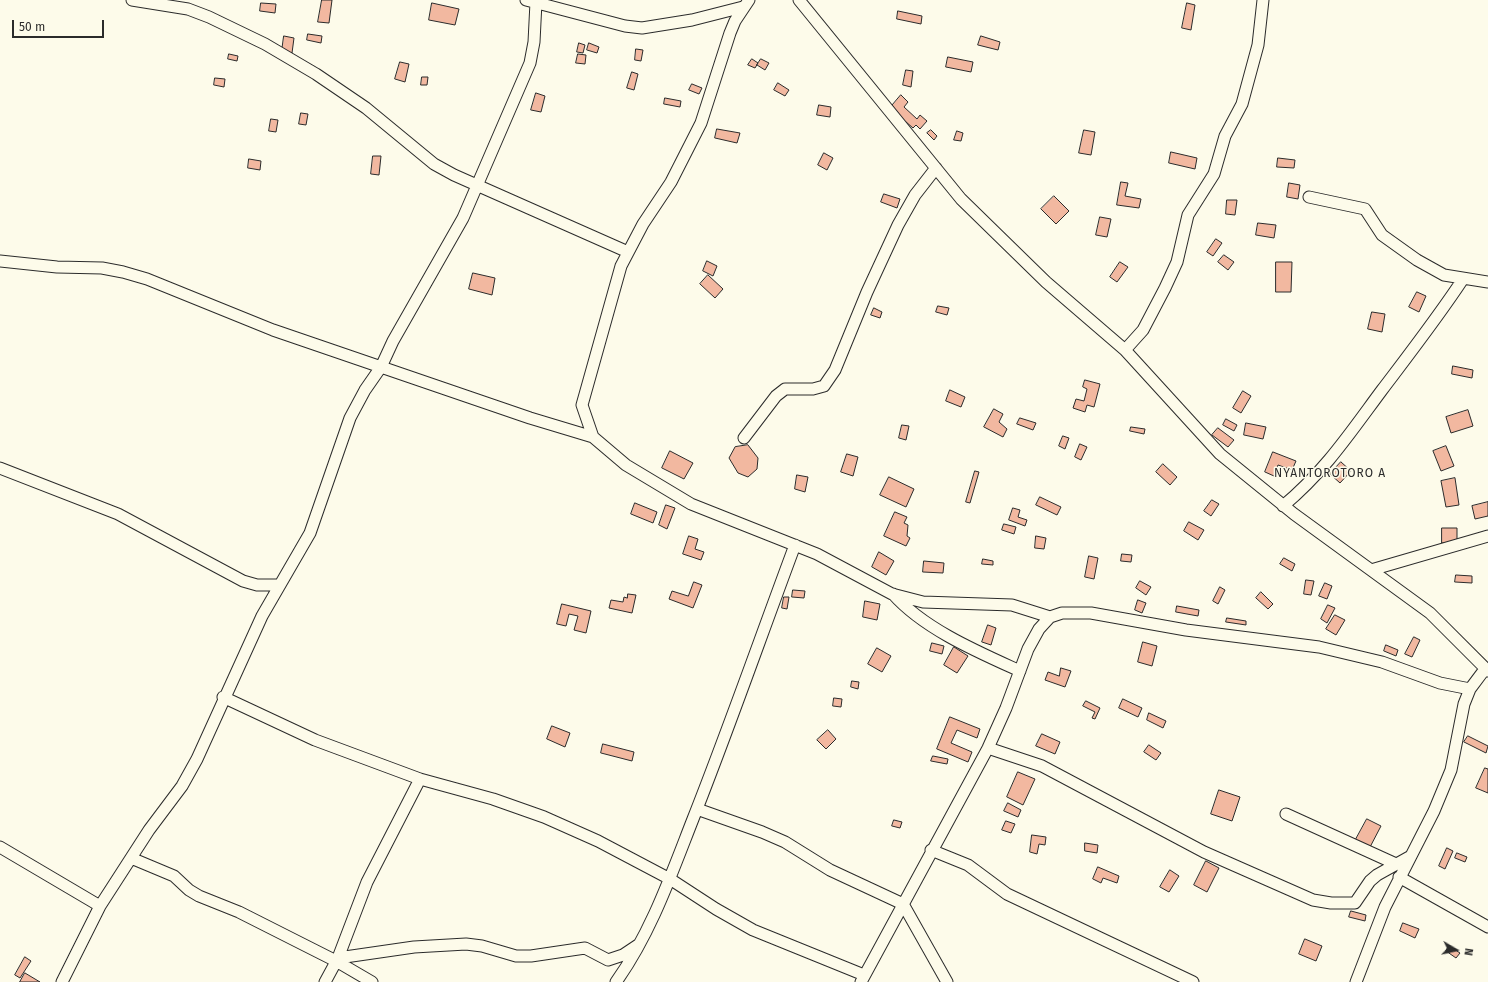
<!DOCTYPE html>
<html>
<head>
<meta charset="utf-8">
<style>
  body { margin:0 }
  #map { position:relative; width:1488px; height:982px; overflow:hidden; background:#fdfbea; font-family:"Fira Sans",sans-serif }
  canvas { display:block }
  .north { position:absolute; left:1436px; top:930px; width:40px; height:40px; -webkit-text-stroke:3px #fdfbea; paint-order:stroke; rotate:99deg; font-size:11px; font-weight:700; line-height:16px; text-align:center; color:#2b2b2b }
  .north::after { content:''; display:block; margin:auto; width:14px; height:18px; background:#2b2b2b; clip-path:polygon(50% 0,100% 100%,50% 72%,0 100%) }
  .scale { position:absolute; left:12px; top:20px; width:92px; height:18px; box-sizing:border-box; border:2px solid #2b2b2b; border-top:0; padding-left:5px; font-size:12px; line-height:14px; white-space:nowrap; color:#2b2b2b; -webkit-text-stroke:3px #fdfbea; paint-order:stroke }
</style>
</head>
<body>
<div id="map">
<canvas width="1488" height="982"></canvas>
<div class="north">N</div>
<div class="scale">50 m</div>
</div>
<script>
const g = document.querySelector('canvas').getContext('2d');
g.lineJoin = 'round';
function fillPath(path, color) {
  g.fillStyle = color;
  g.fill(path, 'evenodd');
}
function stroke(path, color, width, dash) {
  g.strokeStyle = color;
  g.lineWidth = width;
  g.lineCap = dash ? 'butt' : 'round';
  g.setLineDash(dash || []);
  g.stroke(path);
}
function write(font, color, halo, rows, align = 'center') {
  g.font = font + ' "Fira Sans",sans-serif';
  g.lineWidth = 3;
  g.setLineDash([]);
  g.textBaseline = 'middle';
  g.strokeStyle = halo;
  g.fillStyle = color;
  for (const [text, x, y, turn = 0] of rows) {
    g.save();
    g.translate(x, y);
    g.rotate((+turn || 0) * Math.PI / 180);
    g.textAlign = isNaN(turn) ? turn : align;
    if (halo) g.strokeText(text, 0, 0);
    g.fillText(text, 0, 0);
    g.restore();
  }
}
const building = new Path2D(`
  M322 0H332L329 23 318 22Z
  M261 3 276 4 275 13 260 11Z
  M432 3 459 9 455 25 429 20Z
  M1187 3 1195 5 1191 30 1182 28Z
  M898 11 922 16 921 24 897 19Z
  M308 34 322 36 321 43 307 40Z
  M284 36 294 38 292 53 282 51Z
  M981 36 1000 42 998 50 978 45Z
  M579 43 585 45 583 53 577 52Z
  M589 43 599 47 597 53 587 50Z
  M636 49 643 50 641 61 635 60Z
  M229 54 238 56 237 61 228 59Z
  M578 54 586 55 585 64 576 63Z
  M948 57 973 62 971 72 946 67Z
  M752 59 758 63 755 68 748 65Z
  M761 59 769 63 765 70 757 65Z
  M400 62 409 64 405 82 395 79Z
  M906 70 913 71 911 87 903 85Z
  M632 72 638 74 634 90 627 88Z
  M422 77H428L427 85H421Z
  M215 78 225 79 224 87 214 85Z
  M778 83 789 90 785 96 774 90Z
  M692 84 702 88 699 94 689 90Z
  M536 93 545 96 541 112 531 110Z
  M901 95 908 102 904 107 917 119 920 115 927 121 920 129 916 125 913 128 890 108Z
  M665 98 681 101 680 107 664 104Z
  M819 105 831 107 830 117 817 115Z
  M301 113 308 114 306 125 299 124Z
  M271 119 278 120 276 132 269 131Z
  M717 129 740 133 737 143 715 138Z
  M931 130 937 136 934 140 927 133Z
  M1084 130 1095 132 1091 155 1079 153Z
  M957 131 963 133 961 141 954 140Z
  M1171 152 1197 158 1195 169 1169 163Z
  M824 153 833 158 827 170 818 165Z
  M373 156H381L379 175 371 174Z
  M1278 158 1295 160 1294 168 1277 167Z
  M249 159 261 161 260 170 248 168Z
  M1121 182 1128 183 1125 196 1141 199 1139 208 1117 205Z
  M1289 183 1300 185 1298 199 1287 197Z
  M884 194 900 199 897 208 881 202Z
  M1054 196 1069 211 1056 224 1041 209Z
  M1227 200H1237L1235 215 1226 214Z
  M1100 217 1111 219 1107 237 1096 235Z
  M1258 223 1276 225 1274 238 1256 235Z
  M1216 239 1222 243 1213 256 1207 252Z
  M1224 255 1234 262 1228 270 1218 262Z
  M707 261 717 266 713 276 703 271Z
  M1120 262 1128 267 1117 282 1110 277Z
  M1276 262H1292L1291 292H1276Z
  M473 273 495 278 492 295 469 289Z
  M708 275 723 289 715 298 700 284Z
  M1417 292 1426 296 1419 312 1409 307Z
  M938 306 949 308 947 315 936 312Z
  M874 308 882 312 880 318 871 315Z
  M1372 312 1385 314 1382 332 1368 329Z
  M1453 366 1473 370 1472 378 1452 374Z
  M1085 380 1100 384 1094 407 1087 405 1085 412 1073 408 1076 399 1084 401 1087 389 1083 387Z
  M950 390 965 397 961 407 946 401Z
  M1243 391 1251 396 1241 413 1233 408Z
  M994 409 1003 414 999 422 1007 429 1003 437 984 427Z
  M1468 410 1473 426 1451 433 1446 417Z
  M1020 418 1036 423 1033 430 1017 424Z
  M1226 419 1237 425 1234 431 1223 425Z
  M1246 423 1266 427 1263 439 1244 435Z
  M902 425 909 426 906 440 899 438Z
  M1131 427 1145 429 1144 434 1130 431Z
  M1218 428 1234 440 1228 447 1212 435Z
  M1063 436 1069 438 1065 449 1059 446Z
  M1080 444 1087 447 1081 460 1075 457Z
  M748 445 758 458 757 469 748 477 738 473 729 458 735 447Z
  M1446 446 1454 466 1441 471 1433 451Z
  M670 451 693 463 684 479 662 468Z
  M1273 452 1296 461 1292 470 1278 465 1274 476 1265 472Z
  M847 454 858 457 853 476 841 472Z
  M1341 462 1351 471 1340 483 1330 474Z
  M1163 464 1177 477 1170 485 1156 472Z
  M975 471 979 472 970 503 966 502Z
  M797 475 808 477 805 492 795 489Z
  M889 477 914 489 906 507 880 495Z
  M1455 478 1459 505 1446 507 1441 481Z
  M1040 497 1061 507 1057 515 1036 505Z
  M1212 500 1219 504 1211 516 1204 511Z
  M1488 502V516L1475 519 1472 506Z
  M635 503 657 512 653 523 631 514Z
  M666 505 675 508 667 529 659 525Z
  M1013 508 1020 510 1018 517 1027 520 1025 526 1009 520Z
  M895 512 907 517 904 523 908 525 907 536 910 538 906 546 884 536Z
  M1189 522 1204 530 1198 540 1184 531Z
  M1004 524 1016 527 1014 534 1002 530Z
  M1442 528H1457V543H1442Z
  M689 536 698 539 695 549 704 552 701 560 683 554Z
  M1036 536 1046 538 1044 549 1035 548Z
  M879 552 894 561 886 575 872 567Z
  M1122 554 1132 555 1131 562 1121 561Z
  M1089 556 1098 558 1094 579 1085 577Z
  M1284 558 1295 564 1292 571 1280 564Z
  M983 559 993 561V565L982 564Z
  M924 561 944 563 943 573 923 572Z
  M1456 575 1472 576V583L1455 582Z
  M1306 580 1314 581 1311 595 1304 594Z
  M1140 581 1151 587 1146 595 1136 588Z
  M694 582 702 585 693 608 669 599 672 591 688 596Z
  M1325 583 1332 586 1327 599 1319 596Z
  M1220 587 1225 590 1218 604 1213 601Z
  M793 590 805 591 804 598 792 597Z
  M1261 592 1273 604 1268 609 1256 598Z
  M628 594 636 595 632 613 609 608 611 600 623 602 624 597 627 598Z
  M784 597H789L787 609 782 608Z
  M1138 600 1146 603 1142 613 1135 610Z
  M865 601 880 604 877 620 863 617Z
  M562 604 591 611 586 633 574 630 578 616 569 614 566 626 557 624Z
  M1328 605 1335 608 1327 623 1321 619Z
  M1177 606 1199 610 1198 616 1176 612Z
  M1335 615 1345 620 1336 635 1326 629Z
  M1227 618 1246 621V625L1226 622Z
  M988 625 996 628 991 645 982 642Z
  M1414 637 1420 640 1412 657 1405 654Z
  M1143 642 1157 646 1152 666 1138 662Z
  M932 643 944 646 942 654 930 651Z
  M1386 645 1398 650 1396 656 1384 651Z
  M954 647 968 656 957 673 944 665Z
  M877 648 891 656 882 672 868 664Z
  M1061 668 1071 671 1065 687 1045 680 1048 672 1059 676Z
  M852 681 859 682 858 689 851 687Z
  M834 698 842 699 841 707 833 706Z
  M1123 699 1142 708 1138 717 1119 708Z
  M1086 701 1100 708 1095 719 1092 718 1095 712 1083 706Z
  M1149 713 1166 721 1163 728 1147 720Z
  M950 717 980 729 977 738 957 730 951 743 972 752 968 762 937 749Z
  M552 726 570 733 565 747 547 739Z
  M828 730 836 739 826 749 817 740Z
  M1042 734 1060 742 1055 754 1036 746Z
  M1468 736 1488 746 1486 753 1464 742Z
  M603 744 634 752 632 761 601 753Z
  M1149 745 1161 753 1156 760 1144 752Z
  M933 756 948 759 947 764 931 761Z
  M1485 768 1488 769V793L1476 788Z
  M1018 772 1035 779 1023 805 1007 797Z
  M1219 790 1240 797 1232 821 1211 814Z
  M1008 803 1021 810 1018 817 1004 811Z
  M1367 819 1381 826 1369 849 1355 841Z
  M894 820 902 822 900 828 892 826Z
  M1006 821 1015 824 1011 833 1002 830Z
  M1032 835 1046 837 1045 845 1039 844 1037 854 1030 852Z
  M1085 843 1098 845 1097 853 1085 851Z
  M1447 848 1453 851 1445 869 1439 866Z
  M1457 853 1467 857 1465 862 1455 858Z
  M1206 861 1219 868 1207 892 1194 885Z
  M1098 867 1119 876 1117 883 1103 878 1101 883 1093 879Z
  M1170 870 1179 876 1169 892 1160 887Z
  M1351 911 1366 915 1365 921 1349 917Z
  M1403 923 1419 929 1415 938 1400 931Z
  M1305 939 1322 946 1316 961 1299 954Z
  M1449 946 1460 953 1456 958 1446 951Z
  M25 957 31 961 20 978 15 975Z
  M25 973 40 982H20Z`);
fillPath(building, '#f2b8a0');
stroke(building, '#2b2b2b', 1);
const minor = new Path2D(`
  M132 0 188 9 209 17 265 44 316 74 366 108 434 164 454 175 628 252
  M526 0 625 26 642 28 692 20 743 7
  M799 0 961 199 1046 282 1125 350 1220 454 1294 514 1430 613 1488 671
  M1309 197 1365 209 1382 235 1417 260 1444 275 1488 282
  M0 261 57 267 102 268 123 272 147 279 273 330 530 418 593 437 626 465 691 504 817 554 892 594 923 602 1012 605 1050 617
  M1125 350 1143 330 1165 288 1177 262 1188 215 1214 174 1225 136 1242 104 1258 45 1263 0
  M593 437 582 405 621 266 643 224 671 182 701 123 730 33 735 21 749 0
  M744 438 776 396 785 389H813L824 386 835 370 867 292 898 225 915 195 936 168
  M0 468 118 514 243 581 257 585H279
  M1283 506C1325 471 1350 433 1382 390 1410 353 1438 317 1463 279
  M1371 570 1488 536
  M893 594C924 629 978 652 1020 671
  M223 697 315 740 420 779 493 799 544 817 598 841 670 879 716 909 753 930 864 975
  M988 748 1042 766 1204 852 1313 900 1331 903H1355L1370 881 1377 875 1411 856
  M697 809 762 832 785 842 830 870 903 904 947 982
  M1286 814 1396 864
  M0 847 100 906
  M931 850 968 865 1007 894 1193 982
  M131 858 174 876 189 890 199 896 239 912 336 961 372 982
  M1399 877 1488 927
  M338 958 414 947 466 944 482 946 516 956H531L585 948 608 960 623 955 638 945
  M62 982 100 906 149 830 182 786 197 759 262 616 310 533 350 418 365 390 381 367 393 341 463 218 530 63 534 42 536 2
  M325 982 338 958 367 882 420 779
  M616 982C651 933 671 875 693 819 729 728 761 636 795 545
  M861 982 988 748 1006 708 1028 649 1039 629 1050 617 1062 613H1091L1186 630 1319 647 1382 662 1440 683 1470 689
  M1356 982 1385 907 1434 811 1451 770 1464 704 1470 689 1485 669`);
stroke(minor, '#2b2b2b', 13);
stroke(minor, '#fdfbea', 11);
g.letterSpacing = '1px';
write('12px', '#2b2b2b', '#fdfbea', [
  ["NYANTOROTORO A",1330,474]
]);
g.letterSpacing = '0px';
</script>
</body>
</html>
